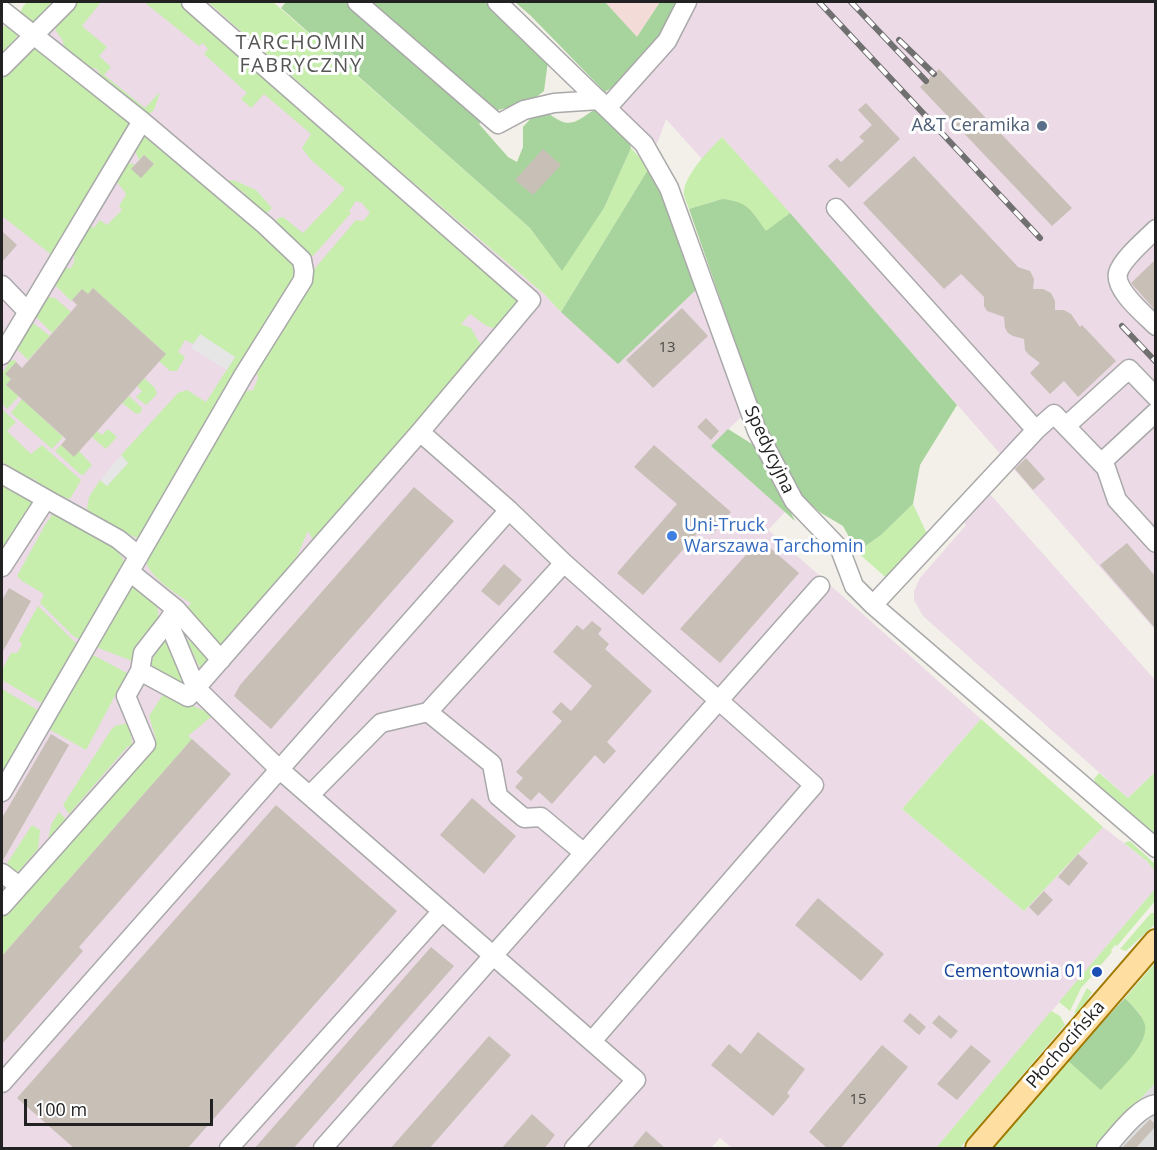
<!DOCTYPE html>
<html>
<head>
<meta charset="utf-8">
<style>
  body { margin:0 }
  #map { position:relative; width:1157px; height:1150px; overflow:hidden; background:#f2f0e8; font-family:"Open Sans",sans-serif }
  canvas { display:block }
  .frame { position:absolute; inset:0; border:3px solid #222; pointer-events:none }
  .scale { position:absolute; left:24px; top:1099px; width:189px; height:27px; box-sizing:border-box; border:3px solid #222; border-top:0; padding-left:8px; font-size:18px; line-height:21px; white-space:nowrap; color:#222; -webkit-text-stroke:4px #fff; paint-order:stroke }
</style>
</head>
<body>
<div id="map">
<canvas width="1157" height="1150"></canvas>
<div class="frame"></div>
<div class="scale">100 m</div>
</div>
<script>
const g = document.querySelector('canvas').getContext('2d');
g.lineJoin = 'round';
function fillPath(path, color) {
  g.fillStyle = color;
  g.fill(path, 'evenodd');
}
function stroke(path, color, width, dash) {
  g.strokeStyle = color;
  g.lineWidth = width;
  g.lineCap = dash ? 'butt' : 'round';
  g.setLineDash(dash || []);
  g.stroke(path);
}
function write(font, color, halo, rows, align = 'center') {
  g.font = font + ' "Open Sans",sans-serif';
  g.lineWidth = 6;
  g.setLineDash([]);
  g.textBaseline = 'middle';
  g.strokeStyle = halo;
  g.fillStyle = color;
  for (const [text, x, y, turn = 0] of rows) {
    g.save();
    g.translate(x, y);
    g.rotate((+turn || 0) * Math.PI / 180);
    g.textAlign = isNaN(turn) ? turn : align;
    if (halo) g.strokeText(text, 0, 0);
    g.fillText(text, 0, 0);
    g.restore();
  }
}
fillPath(new Path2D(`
  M1155 1083V1148H1095L1152 1086Z`), '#e0dfdf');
fillPath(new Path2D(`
  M605 2H660L637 38Z`), '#f3dbd8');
fillPath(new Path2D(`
  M76 2H208L389 162 543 293 561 312 700 286 742 416 711 446 785 512 768 530 981 719 902 809 1024 911 1103 827 1147 861 1155 871V889L936 1148H732L720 1138 711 1148H2V3L41 36Z
  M691 2H1155V630L722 137 702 159 666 119 657 144 626 116 619 106Z
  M989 493 1155 680V772L1128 798 923 616 914 600V591L920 578 966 525 963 521Z`), '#ecdae7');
fillPath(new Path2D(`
  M27 2H56L33 23H29C20 15 18 11 27 2Z
  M75 2H101L82 26 107 47 99 56 111 67 104 75 145 108 160 92 154 110 148 115 98 76 99 72 95 68 88 71 64 50 63 41 56 31 57 23Z
  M144 2H185L518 298C517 313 506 335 487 326 481 323 475 317 470 314L461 324 471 328 482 347 319 540H313L308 531 291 570 242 632 219 646 191 616 187 608 191 603C176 594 147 576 145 558L241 392 253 390 258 378 255 368 316 267 356 220 363 221 370 213 362 203 356 201 349 211 351 213 314 255 310 257 276 230 275 221 279 218 283 217 303 233 345 189 311 160 302 148 311 134 264 94 251 108 241 99 247 93 204 54 208 49 203 43 199 46Z
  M208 2H273L530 228 562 270 604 208 631 148 649 168 561 312 543 293 389 162Z
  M10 25 17 32V37L2 55V27Z
  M36 43 132 121 53 256 2 216V79Z
  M151 136 300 268 145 531 138 538C120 532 101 522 87 509L89 497 100 480 107 486 128 463 121 455 178 393 187 390 206 402 235 357 200 335 193 344 185 340 178 352 185 357 177 371H170L159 361 166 354 93 288 88 294 82 289 71 301 55 285 66 267 69 269C77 264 74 254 73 246L87 224 94 228 100 220 107 225 122 210 119 206 126 195C124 188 117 185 115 178L125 163 135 164 131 169 154 164 144 155 139 160 135 151 140 139Z
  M722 137 790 213 766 232 753 213 722 199 689 209C688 205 685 200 684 195 682 177 710 149 722 137Z
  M233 180 256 190 272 208 262 218 244 201 246 195 242 191 238 193 223 182Z
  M48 297 55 298 71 312 52 333 36 317Z
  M33 323 50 336 28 360 17 349Z
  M14 360 17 362 6 374 11 379 6 385 19 396 7 409 2 403V374L10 361Z
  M144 378 155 388 157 394 146 405 136 397 142 391 137 386Z
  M129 396 141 407 142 410 139 414 135 413 122 403Z
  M22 399 63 437 52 449 11 413Z
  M2 409 16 422 7 431 31 454 42 445 81 480 70 499 59 496 35 482 36 480 34 478 33 480 2 462Z
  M108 429 117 437 106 449 92 437 97 431 102 435Z
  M61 445 73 456 79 451 92 465 83 475 80 474 55 451Z
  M3 483 34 501V504L2 557Z
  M913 504 928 536 890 581 857 552 881 535Z
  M60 514C83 527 113 537 125 563L81 640 73 636 40 603 44 594 22 581 17 576 45 525 52 515Z
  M130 585C182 614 150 624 132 661L91 645Z
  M38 606 78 645 47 700 41 703 2 680V670L11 653H17L22 645 19 640Z
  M165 636 188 680 185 686H176L150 664Z
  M186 638 202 651 209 662 204 673 198 664Z
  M88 655 95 656 127 673 86 750 49 729 53 724 54 710Z
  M2 689 41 712 2 788Z
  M164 693 209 713 212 716 188 736 192 739 2 956V913L3 911 7 914 21 898 18 895 156 739 149 716Z
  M981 719 1103 827 1024 911 902 809Z
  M128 723 130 726 132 746H128L69 814 63 805 111 730 115 726Z
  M1155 772V837L1097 786 1094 779 1099 773 1128 798Z
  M59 812 66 819 48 838 52 823Z
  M32 825 40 830 38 849 19 871H16L6 865Z
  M1130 841 1155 864V871L1147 861 1124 843Z
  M1155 889V901L1117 946 1115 945 1111 950 1112 952 1101 965H1099L1091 974 1092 976 1081 988 1070 1011 1059 1002Z
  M1151 913H1155V924L1126 951 1120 949Z
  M1155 963V1083L1095 1148H992L1067 1060 1141 1015 1125 998Z
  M1087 988 1092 992 1081 1012 1074 1013Z
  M1051 1011 1060 1016 1065 1025 960 1148H936Z`), '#c7eead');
fillPath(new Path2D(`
  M286 2H485L514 25 548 61 544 91 530 102 494 111 479 124 508 157 517 162 523 147V127L533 116 547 112C570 131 575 122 597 108L629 139 631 148 604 208 562 271 530 228 281 8Z
  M515 2H605L637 37 660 2H679L664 36 628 77 605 92 531 16Z
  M649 168 665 195 700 286 618 364 561 312Z
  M722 199C749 202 751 210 766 231L790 213 957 405 920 465 913 504 881 535 857 552 843 526 821 513 803 498 788 473 763 422 689 209Z
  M728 429 760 449 795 521 711 446Z
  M1125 998C1132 1006 1142 1014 1145 1025 1149 1045 1114 1075 1101 1090L1067 1060Z`), '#a7d39c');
fillPath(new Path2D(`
  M200 334 235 357 227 370 191 348Z
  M121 455 128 463 107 486 100 480Z`), '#e6e6e6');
fillPath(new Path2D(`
  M939 69 1072 208 1052 226 920 87Z
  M866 103 900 139 849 188 828 166 837 158 841 162 864 141 859 137 872 125 858 110Z
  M543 149 561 165 533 195 515 180Z
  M144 155 154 164 141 178 131 169Z
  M914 156 1018 267 1030 271 1034 279 1033 289H1043L1051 293 1055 301V310H1064L1071 314 1080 327 1082 325 1116 361 1078 397 1064 381 1050 394 1030 373 1040 363 1028 354 1025 350 1024 339 1013 336 1008 333 1005 328 1004 317 987 311 984 306V297L961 274 944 289 863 203Z
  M2 231 17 245 2 262Z
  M1155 260V310L1131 283Z
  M93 288 166 354 74 457 61 445 66 439 6 385 11 379 5 374 16 362 22 368 77 305 72 300 82 289 88 294Z
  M682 308 708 336 653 388 626 360Z
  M706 418 719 431 711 440 697 427Z
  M654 445 731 512 712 535 703 527 643 595 617 573 677 504 634 467Z
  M1026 458 1045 479 1033 490 1015 469Z
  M414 487 454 521 271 729 234 696 240 685Z
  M760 539 799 573 720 663 680 629Z
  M1127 543 1155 576V628L1100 565Z
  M504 564 522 580 499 606 481 591Z
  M9 588 31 601 2 653V600Z
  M592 621 602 629 598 634 609 644 605 649 652 691 607 742 616 751 604 764 595 755 552 804 539 792 531 801 515 787 523 778 516 772 562 721 552 712 561 702 571 711 592 686 553 652 577 625 583 630Z
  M51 734 69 745 2 862V818Z
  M192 739 231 774 79 947 83 951 2 1044V956Z
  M472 798 516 836 484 874 440 835Z
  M276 805 397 911 187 1149H75L17 1098Z
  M1078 854 1088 863 1069 886 1058 877Z
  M1044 891 1053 900 1038 916 1029 907Z
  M818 898 884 954 861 981 795 925Z
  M431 947 454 966 293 1149H254Z
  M910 1013 926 1027 919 1035 903 1021Z
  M939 1015 958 1031 951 1039 932 1023Z
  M758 1032 805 1069 787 1093 790 1096 773 1116 711 1065 729 1044 741 1054Z
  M489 1036 511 1055 429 1149H390Z
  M882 1045 908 1067 840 1149H828L809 1132Z
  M971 1045 991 1061 957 1100 937 1084Z
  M532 1114 555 1135 544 1149H501Z
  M1150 1119 1155 1124V1127L1135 1149H1121Z
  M646 1131 666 1149H631Z`), '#c8c0b7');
const minor = new Path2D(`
  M357 2 498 124 524 110 554 103 599 100
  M497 2 644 144 669 188 757 431 794 501 840 549 854 586 873 605 1156 848
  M2 10 142 121 265 225 302 260 304 271 303 280 243 376 2 792
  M2 67 67 2
  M607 108 667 41 687 2
  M836 208 1036 430 873 605
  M1156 229C1146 239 1122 259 1118 273 1114 290 1145 315 1156 326
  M2 285 27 311
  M2 355 142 121
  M1066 426 1129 369 1156 397
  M1036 430 1054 414 1106 468 1117 500 1156 543
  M420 432 509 510 564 563 646 636 814 785 592 1041
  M1101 463 1156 412
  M2 474 46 499 2 567
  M46 499 118 539 139 556
  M130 572 176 609 221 660
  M176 609 168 621 196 688 279 769 636 1080 574 1148
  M140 671 188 697 420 432 531 300 191 2
  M428 712 492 764 498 796 524 818 541 817 584 853
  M310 795 381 723 428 712 564 563
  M2 873 19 886
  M2 906 146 744 126 696 140 671 143 653 168 621
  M2 1083 509 510
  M229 1148 442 911
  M323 1148 820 586
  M1106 1148C1118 1135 1138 1107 1156 1104`);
const major = new Path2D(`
  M977 1148 1156 941`);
stroke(minor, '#a9a9a9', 21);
stroke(major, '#a07900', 26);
stroke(minor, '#fff', 18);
stroke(major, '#ffdfa1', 22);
const rail = new Path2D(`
  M819 2 1040 238
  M851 2 926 81
  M899 40 934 74
  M1122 326 1156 362`);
stroke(rail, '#707070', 6);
stroke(rail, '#fff', 4, [11]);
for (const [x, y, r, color] of [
  [1042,126,6,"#5c6f8a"],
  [672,536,6,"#3f7fe0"],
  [1097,972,6,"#1a4fb4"]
]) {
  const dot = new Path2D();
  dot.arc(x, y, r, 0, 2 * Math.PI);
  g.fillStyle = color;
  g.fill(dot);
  stroke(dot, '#fff', 2);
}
write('15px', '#4c4a47', null, [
  ["13",667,348],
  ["15",858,1100]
]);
write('18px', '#4e5e75', '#fff', [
  ["A&T Ceramika",1030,126]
], 'right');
write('18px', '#222', '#fff', [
  ["Spedycyjna",769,450,65],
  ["Płochocińska",1066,1045,-49]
]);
write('18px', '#366cbe', '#fff', [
  ["Uni-Truck",684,526],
  ["Warszawa Tarchomin",684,547]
], 'left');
write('18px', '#164399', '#fff', [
  ["Cementownia 01",1085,972]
], 'right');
g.letterSpacing = '1.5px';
write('20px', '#555', '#fff', [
  ["TARCHOMIN",301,43],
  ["FABRYCZNY",301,66]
]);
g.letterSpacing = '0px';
</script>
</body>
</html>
